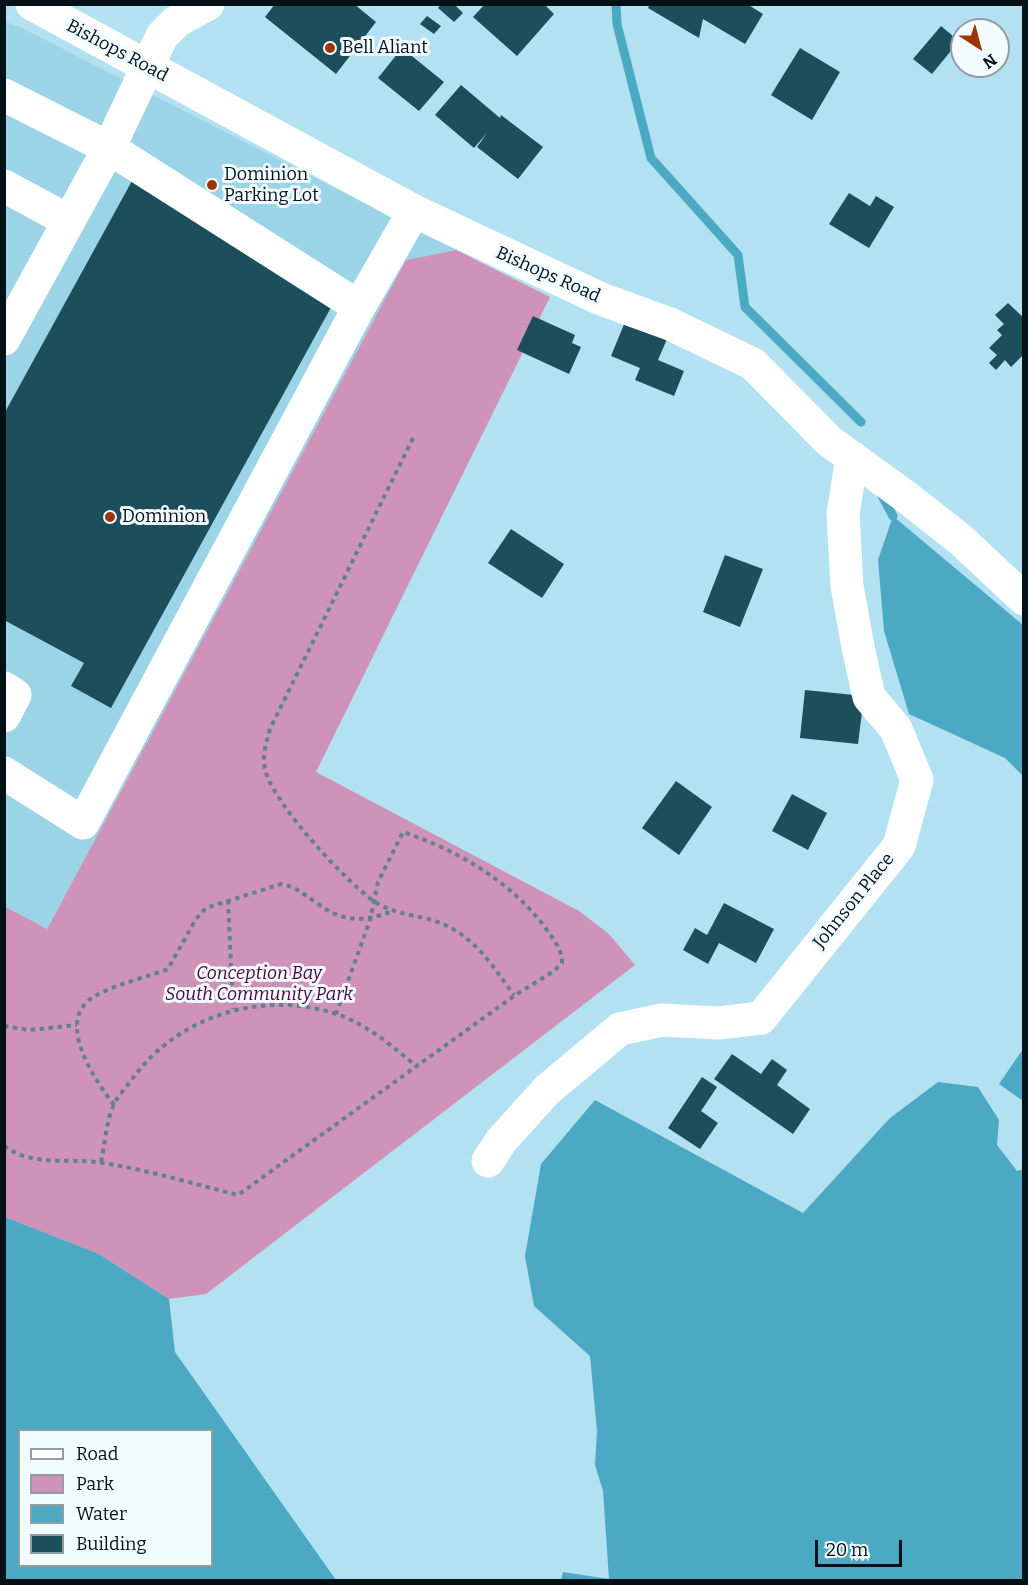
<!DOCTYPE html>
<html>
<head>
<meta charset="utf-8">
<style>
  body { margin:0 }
  #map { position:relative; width:1028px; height:1585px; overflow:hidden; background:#b2e1f2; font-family:Bitter,serif }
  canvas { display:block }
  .frame { position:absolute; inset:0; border:6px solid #021117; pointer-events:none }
  .legend { position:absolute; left:18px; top:1429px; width:195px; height:138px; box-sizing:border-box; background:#f2fbff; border:2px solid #929da2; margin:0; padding:8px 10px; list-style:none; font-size:18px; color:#021117 }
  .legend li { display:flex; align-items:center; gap:12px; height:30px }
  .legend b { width:30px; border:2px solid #929da2 }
  .north { position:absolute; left:950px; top:18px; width:60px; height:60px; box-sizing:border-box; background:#f2fbff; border:2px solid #929da2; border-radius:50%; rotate:144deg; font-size:16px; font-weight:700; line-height:24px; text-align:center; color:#021117 }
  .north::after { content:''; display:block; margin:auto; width:21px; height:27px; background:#9b3605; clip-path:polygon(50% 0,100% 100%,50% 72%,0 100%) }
  .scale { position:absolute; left:815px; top:1540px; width:87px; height:27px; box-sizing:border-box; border:3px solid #021117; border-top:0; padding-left:8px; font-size:18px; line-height:21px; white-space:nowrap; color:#021117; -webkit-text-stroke:4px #f2fbff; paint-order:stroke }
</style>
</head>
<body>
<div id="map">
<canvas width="1028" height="1585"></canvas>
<div class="frame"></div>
<ul class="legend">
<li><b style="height:8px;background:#fff"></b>Road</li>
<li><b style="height:16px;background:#cf93ba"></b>Park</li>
<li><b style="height:16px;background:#4ca9c4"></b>Water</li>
<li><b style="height:16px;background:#1c4e5c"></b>Building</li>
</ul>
<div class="north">N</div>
<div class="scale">20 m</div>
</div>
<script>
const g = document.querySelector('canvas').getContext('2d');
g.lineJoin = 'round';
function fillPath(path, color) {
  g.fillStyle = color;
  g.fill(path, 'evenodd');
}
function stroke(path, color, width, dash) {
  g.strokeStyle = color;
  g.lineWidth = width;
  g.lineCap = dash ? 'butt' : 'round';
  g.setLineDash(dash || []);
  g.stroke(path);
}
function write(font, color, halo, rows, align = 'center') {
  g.font = font + ' Bitter,serif';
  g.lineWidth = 6;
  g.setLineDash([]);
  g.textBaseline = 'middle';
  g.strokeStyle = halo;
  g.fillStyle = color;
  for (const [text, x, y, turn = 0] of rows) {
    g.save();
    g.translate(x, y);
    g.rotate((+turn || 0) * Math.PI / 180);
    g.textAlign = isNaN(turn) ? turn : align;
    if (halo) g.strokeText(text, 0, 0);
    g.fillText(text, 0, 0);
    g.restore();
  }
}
fillPath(new Path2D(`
  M4 22 18 26 456 250 406 260 47 929 4 906Z`), '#9cd4e7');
fillPath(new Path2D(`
  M456 250 550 297 316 772 579 911 609 934 635 965 206 1294 169 1299 99 1254 5 1217 4 906 47 929 406 260Z`), '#cf93ba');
fillPath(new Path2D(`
  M893 516 1023 625V776L1005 758 909 714 884 631 878 560Z
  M1023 1049V1101L999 1084Z
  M938 1082 978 1087 999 1120 997 1145 1017 1171 1023 1169V1580H561L563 1572 609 1579 603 1491 595 1465 597 1431 590 1356 534 1306 525 1256 541 1164 595 1100 803 1213 890 1118Z
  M5 1217 99 1254 169 1299 175 1352 336 1580H5ZM20 1430H212V1566H20Z`), '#4ca9c4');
stroke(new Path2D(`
  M616 4 617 24 651 158 738 255 745 307 861 422
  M880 492 893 516`), '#4ca9c4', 9);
fillPath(new Path2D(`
  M275 4H354L376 22 336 74 265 17Z
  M441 4H454L463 13 454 22 438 8Z
  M485 4H544L554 14 517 56 473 17Z
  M650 4H747L763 14 745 44 703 19 699 38 648 8Z
  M427 16 441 26 434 34 420 24Z
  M941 26 959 41 932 74 913 59Z
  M402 48 444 82 419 111 378 78Z
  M800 48 840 72 812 120 771 95Z
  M461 85 500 118 501 115 543 147 518 179 477 147 487 133 474 148 435 115Z
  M133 179 340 291 111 708 71 686 84 663 4 620V414Z
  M849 193 870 206 876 196 894 207 869 248 829 224Z
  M1008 303 1024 318V354L1011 367 1005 360 996 370 989 363 997 355 989 348 1002 335 997 330 1004 324 995 315Z
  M533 316 575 335 572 343 581 347 569 374 517 350Z
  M625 322 667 339 658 360 684 371 674 396 635 380 640 368 611 356Z
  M511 529 564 564 542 598 488 563Z
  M725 555 763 569 740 627 703 612Z
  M805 690 864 696 858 744 800 738Z
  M676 781 712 807 679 855 642 828Z
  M792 794 827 813 808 850 772 831Z
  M724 903 774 929 756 963 719 943 708 964 683 950 695 928 707 935Z
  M732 1054 761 1074 772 1059 787 1070 777 1085 810 1109 793 1134 714 1079Z
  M702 1077 717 1087 701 1111 718 1123 700 1149 668 1128Z`), '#1c4e5c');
stroke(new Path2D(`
  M413 438 270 729C266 744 261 757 266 773 277 807 346 882 375 902 400 918 431 914 456 931 481 946 497 972 514 995
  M228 900 233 1009
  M4 1026 29 1030 77 1025
  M114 1105C95 1080 53 1020 95 996 116 984 145 978 168 969L196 919 206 908 281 884C294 886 302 893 314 901 341 922 361 923 393 911
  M4 1146C35 1168 69 1157 103 1163 149 1170 194 1184 238 1195L514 996 554 971 562 963C562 949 555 942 547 930 513 883 458 850 403 832L378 882 370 920 336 1014
  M101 1162C105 1144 106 1121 114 1104 118 1096 125 1089 130 1082 175 1017 261 989 336 1014 367 1024 392 1046 416 1066`), '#61818d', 4, [4.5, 4.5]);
stroke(new Path2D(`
  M32 4 414 211 601 299 670 324 753 364 829 441 905 496 961 540 1024 599
  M4 95 109 148 359 307
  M4 186 69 221
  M4 339 109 148 162 36 177 21 208 4
  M4 688 15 695 4 716
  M4 773 83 823 359 307 414 211
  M488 1161 501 1141 547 1090 620 1029 662 1020 718 1023 761 1018 899 846 917 780 896 729 869 697 858 647 847 586 843 514 852 457`), '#fff', 33);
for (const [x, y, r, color] of [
  [330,48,6,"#9b3605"],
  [212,185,6,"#9b3605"],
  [110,517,6,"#9b3605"]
]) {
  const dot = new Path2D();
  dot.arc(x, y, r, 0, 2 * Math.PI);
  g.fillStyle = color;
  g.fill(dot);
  stroke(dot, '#f2fbff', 2);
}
write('18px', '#021117', '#f2fbff', [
  ["Bell Aliant",342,48],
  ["Dominion",224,175],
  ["Parking Lot",224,196],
  ["Dominion",122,517]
], 'left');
write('18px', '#021117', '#f2fbff', [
  ["Bishops Road",117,51,28],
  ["Bishops Road",548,275,24],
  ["Johnson Place",854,901,-51]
]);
write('italic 18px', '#4e003c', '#f2fbff', [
  ["Conception Bay",259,974],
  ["South Community Park",259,995]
]);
</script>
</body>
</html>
